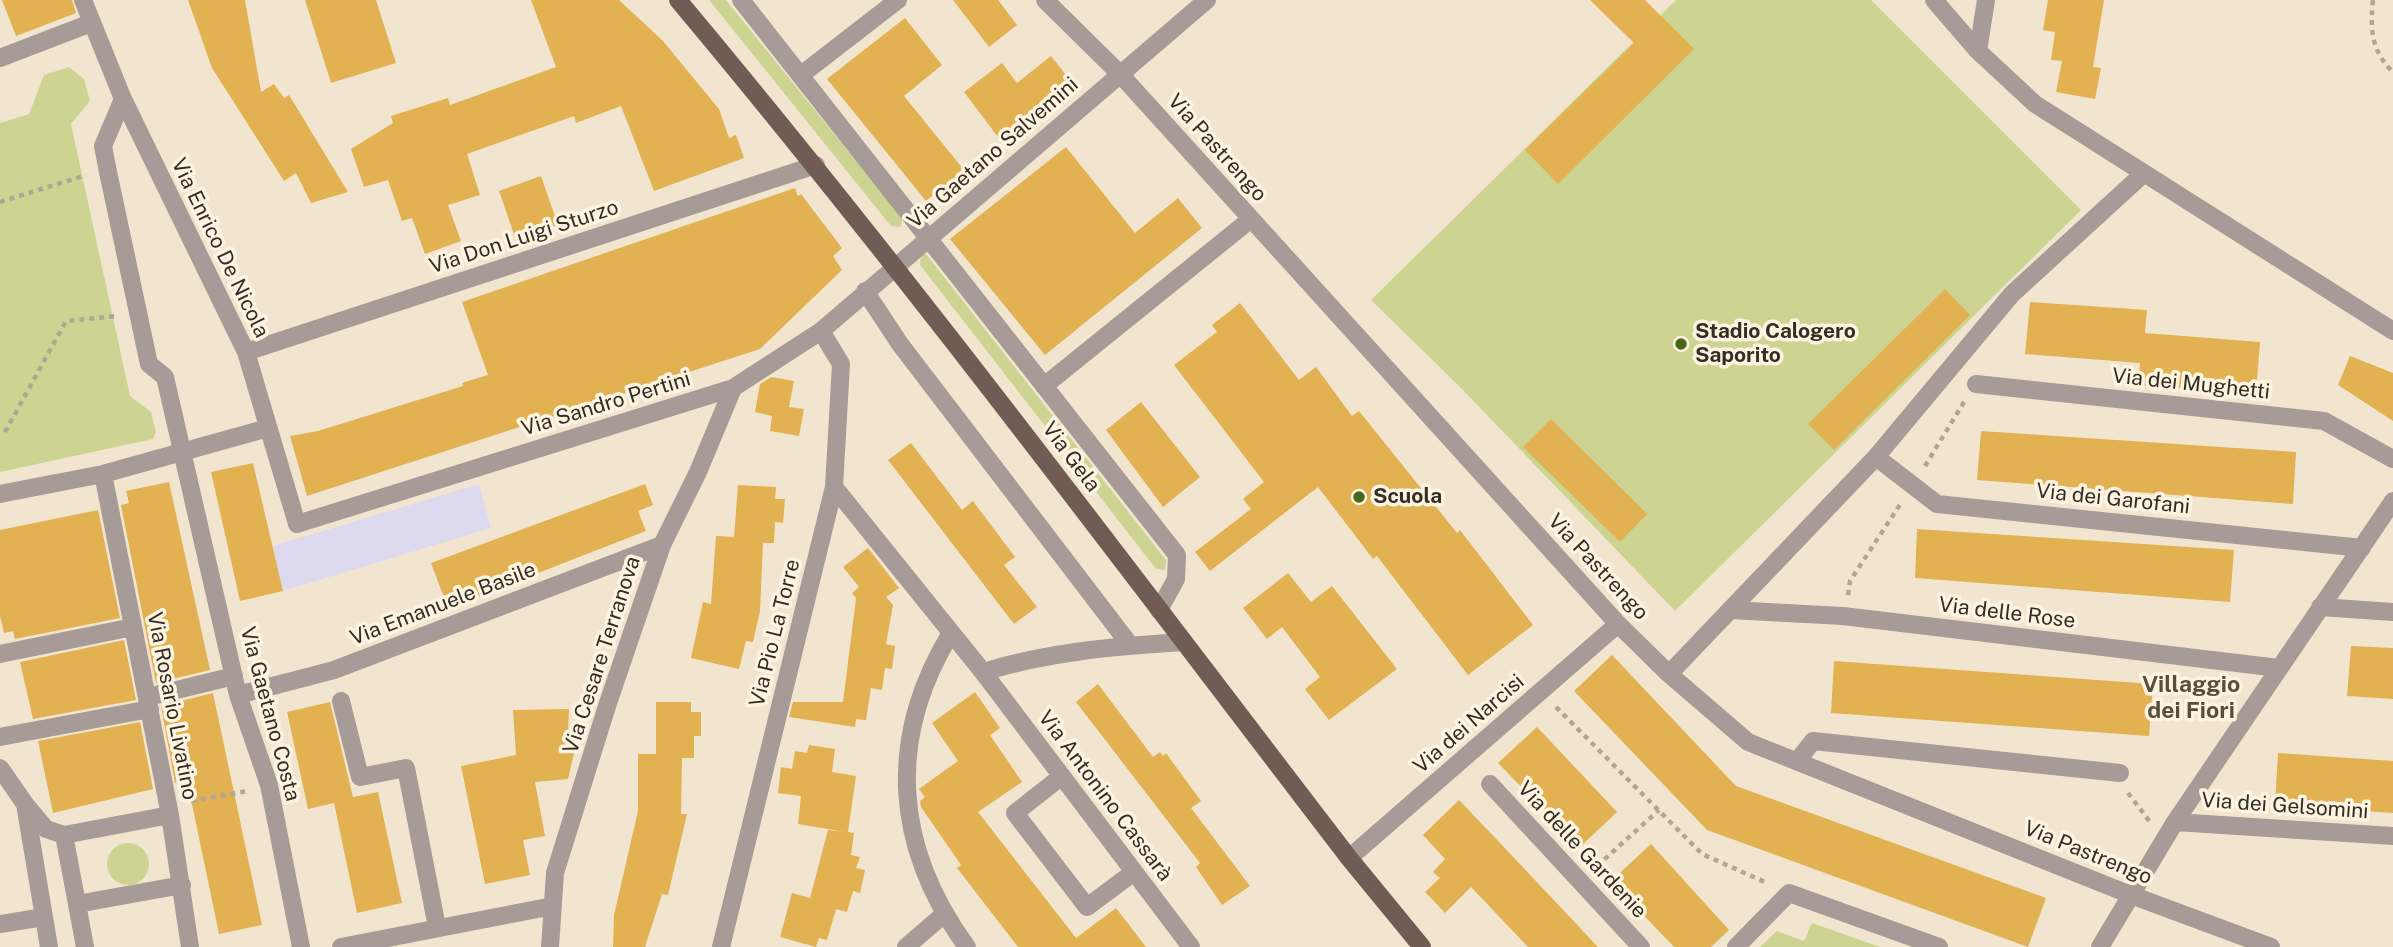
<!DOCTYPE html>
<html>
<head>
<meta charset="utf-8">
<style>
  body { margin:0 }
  canvas { display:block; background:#f2e5cf }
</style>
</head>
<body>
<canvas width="2393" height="947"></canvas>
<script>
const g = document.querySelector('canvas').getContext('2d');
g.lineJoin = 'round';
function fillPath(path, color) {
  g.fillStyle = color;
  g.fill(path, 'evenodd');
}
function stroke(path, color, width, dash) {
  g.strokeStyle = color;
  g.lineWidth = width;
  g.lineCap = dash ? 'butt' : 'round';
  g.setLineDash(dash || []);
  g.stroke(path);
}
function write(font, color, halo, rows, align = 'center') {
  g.font = font + ' "Public Sans",sans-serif';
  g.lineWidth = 7;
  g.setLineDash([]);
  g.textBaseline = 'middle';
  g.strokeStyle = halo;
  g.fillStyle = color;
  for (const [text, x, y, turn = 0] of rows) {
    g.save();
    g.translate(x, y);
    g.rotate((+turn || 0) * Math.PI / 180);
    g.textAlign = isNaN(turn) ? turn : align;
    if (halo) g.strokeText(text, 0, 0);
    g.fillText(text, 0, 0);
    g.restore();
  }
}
fillPath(new Path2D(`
  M479 484 491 528 283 591 273 546Z`), '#dddaf0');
fillPath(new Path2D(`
  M709 0H726L902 218 901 227 891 226Z
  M1676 0H1871L2081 210 1675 611 1462 389 1371 300Z
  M69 67 84 79 90 101 71 124 130 396 151 412 156 432 153 439 0 472V123L29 114 44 75Z
  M926 254 1166 560 1165 570 1156 569 920 265 921 255Z
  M107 864a21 21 0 1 1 42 0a21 21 0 1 1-42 0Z
  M1812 923 1880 947H1760L1777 931 1804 941Z`), '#cdd491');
fillPath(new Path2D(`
  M2 0H72L76 13 16 36Z
  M188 0H245L261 92 274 84 284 98 289 95 348 192 311 203 296 173 284 181 212 68Z
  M305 0H376L396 63 331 83Z
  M531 0H619L663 41 719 109 729 138 736 135 744 158 654 191 621 106 576 123 574 116 467 154 480 195 448 205 461 241 425 254 412 218 402 221 388 180 364 187 351 149 393 123 391 116 448 98 450 105 556 67Z
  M953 0H998L1017 25 989 47Z
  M1590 0H1645L1694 49 1558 184 1525 150 1634 43Z
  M2048 0H2104L2093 67 2101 68 2095 99 2056 92 2062 61 2051 60 2055 32 2043 30Z
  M905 18 942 65 904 96 964 170 926 201 827 79Z
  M1051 56 1074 85 1001 141 964 92 1002 63 1017 83Z
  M1066 147 1135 233 1178 198 1202 228 1045 355 950 239Z
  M541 176 558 225 516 240 499 191Z
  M795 188 798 196 801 194 842 248 833 256 842 270 760 349 307 496 290 436 318 431 463 386 462 383 488 375 462 302Z
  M1945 289 1970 315 1834 450 1808 424Z
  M2030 302 2147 310 2145 333 2260 342 2256 394 2138 385 2140 363 2025 354Z
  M1240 303 1299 380 1316 367 1352 416 1359 411 1457 533 1460 530 1533 625 1468 675 1377 556 1373 559 1318 487 1210 571 1195 552 1251 509 1243 499 1264 482 1174 365 1217 332 1212 325Z
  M2350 356 2393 373V421L2338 385Z
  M771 377 794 381 789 407 804 409 799 436 770 431 772 416 755 412 760 384Z
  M1141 402 1200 477 1163 507 1106 430Z
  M1551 419 1647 514 1620 542 1523 447Z
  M1981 431 2296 452 2293 504 1977 480Z
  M911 443 962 510 973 501 1015 557 1004 565 1037 607 1014 624 888 460Z
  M253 463 283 591 240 601 211 472Z
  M169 482 210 670 156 683 121 505 129 503 126 491Z
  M645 484 653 505 638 511 646 531 448 608 431 563Z
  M738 485 776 487 775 499H785L783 523 775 522 774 543H763L760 611 753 642 746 641 739 669 691 658 703 602 711 604 716 536 734 537Z
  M98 510 120 618 15 639 13 631 4 633 0 616V530Z
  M1917 529 2234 550 2230 602 1915 578Z
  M868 548 899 588 886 597 893 605 886 644 895 646 892 669 885 668 882 690 871 688 866 720 856 719 855 727 789 717 793 702H843L856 598 852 593 859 587 843 567Z
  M1288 573 1311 602 1332 586 1397 669 1329 720 1305 689 1320 677 1282 627 1267 639 1243 608Z
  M124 640 136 700 33 719 20 662Z
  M2351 646 2393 648V699L2347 696Z
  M1612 655 1736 786 2046 898 2028 947 1707 830 1574 691Z
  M1834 661 2153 684 2149 736 1831 713Z
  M1098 684 1153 757 1160 752 1163 756 1166 753 1201 801 1191 808 1250 886 1222 905 1196 867 1200 863 1076 702Z
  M975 692 1000 728 990 735 1022 782 978 812 1076 938 1116 908 1146 947H1018L957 868 961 865 921 807 920 801 925 797 919 789 958 761 932 723Z
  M213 693 262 925 219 934 187 780 175 783 161 706Z
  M330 702 353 797 378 792 402 903 357 913 334 803 308 809 287 712Z
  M656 702H691V712H701V736H694V758H682L681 814H687L668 895 662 894 645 947H613L614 915 638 811V754H656Z
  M569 709 568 733 579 732 568 779 535 782 545 836 523 840 530 875 485 884 461 766 516 755 513 710Z
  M140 722 153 789 53 813 38 741Z
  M1537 727 1617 812 1580 847 1498 763Z
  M809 745 835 749 832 772 856 776 848 832 854 833 851 855 860 857 856 868 865 870 860 893 853 891 847 912 836 909 827 940 819 938 816 947 780 937 792 893 810 898 828 830 845 832 798 824 801 796 778 793 781 767 792 769 795 751 807 753Z
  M2278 753 2393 761V813L2275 805Z
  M1459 800 1501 844 1598 947H1528L1471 887 1445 913 1425 892 1440 878 1433 872 1445 859 1423 835Z
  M1651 844 1729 930 1711 947H1674L1611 881Z`), '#e1b152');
stroke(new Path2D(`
  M2373 0C2370 29 2371 51 2393 72
  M0 202 86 175
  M5 432 66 321 116 316
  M1925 466 1964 402
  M1848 595 1850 581 1901 503
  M1556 707 1702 854 1767 883
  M2128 793 2150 822
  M191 801 248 791
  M1597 866 1659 810`), '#b0a695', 4.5, [5, 5]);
stroke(new Path2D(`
  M83 0 123 99 246 352 297 524 733 388 821 331 1207 0
  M741 0 1177 555 1176 579 1159 610
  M1045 0 1120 74 1618 624 1669 674 1748 742 2131 895 2271 947
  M1934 0 1978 51 2035 104 2393 331
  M1978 51 1986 0
  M0 58 91 23
  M801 75 898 0
  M123 99 103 146 108 172 149 364 165 377 238 695 269 785 301 947
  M865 291 900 344 1130 645
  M246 352 816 165
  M1976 384 2324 421 2393 459
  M1044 386 1251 219
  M1876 457 1937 504 2362 548
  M103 474 170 815 190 947
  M834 487 983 672 1191 947
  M0 494 103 474 268 428
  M2320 607 2393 612
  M1730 610 1843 616 2279 668
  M951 633C886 739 894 847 967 947
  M0 654 133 627
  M983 672C1048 652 1116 646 1184 642
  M1669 674 1876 457 2012 294 2142 175
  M238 695 334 670 662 545
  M148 697 234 676
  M341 701 360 777 406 768 437 927
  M0 737 150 709
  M1798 760 1813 741 2120 773
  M0 768 25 804 49 947
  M1062 776 1015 813 1087 907 1134 872
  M1490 784 1641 947
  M25 804 46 829 64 835 77 904 182 885
  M2175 822 2393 836
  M64 835 170 815
  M1349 858 1618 624
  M77 904 85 947
  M0 924 44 917
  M341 947 553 906
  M550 947 555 873 607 706 662 545 698 472 733 388
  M721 947 834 487 841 364 821 331
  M906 947 943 915
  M1736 947 1789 893 1939 947
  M2100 947 2175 822 2393 501`), '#a69b96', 18);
stroke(new Path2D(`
  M678 0C911 278 1128 570 1349 858L1422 947`), '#705c55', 18);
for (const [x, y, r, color] of [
  [1681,344,7,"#4a6618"],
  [1359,497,7,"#4a6618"]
]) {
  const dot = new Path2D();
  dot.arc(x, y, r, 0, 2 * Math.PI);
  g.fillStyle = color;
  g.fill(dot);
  stroke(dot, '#fdf3e1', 2.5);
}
write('21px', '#322e25', '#fdf3e1', [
  ["Via Pastrengo",1217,148,48],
  ["Via Gaetano Salvemini",993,153,-41],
  ["Via Don Luigi Sturzo",524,237,-18],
  ["Via Enrico De Nicola",220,248,64],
  ["Via dei Mughetti",2191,384,6],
  ["Via Sandro Pertini",606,404,-17],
  ["Via Gela",1071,457,53],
  ["Via dei Garofani",2113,499,6],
  ["Via Pastrengo",1598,567,47],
  ["Via Emanuele Basile",443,604,-21],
  ["Via delle Rose",2007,613,7],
  ["Via Pio La Torre",775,633,-76],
  ["Via Cesare Terranova",602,655,-72],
  ["Via Rosario Livatino",172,706,79],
  ["Via Gaetano Costa",270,714,75],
  ["Via dei Narcisi",1469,724,-41],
  ["Via Antonino Cassarà",1105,796,53],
  ["Via dei Gelsomini",2285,806,4],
  ["Via delle Gardenie",1582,850,47],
  ["Via Pastrengo",2088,853,22]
]);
write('bold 21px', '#322e25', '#fdf3e1', [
  ["Stadio Calogero",1695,332],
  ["Saporito",1695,356],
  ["Scuola",1373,497]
], 'left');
write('bold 23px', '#594e3b', '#fdf3e1', [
  ["Villaggio",2191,685],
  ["dei Fiori",2191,711]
]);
</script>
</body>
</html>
